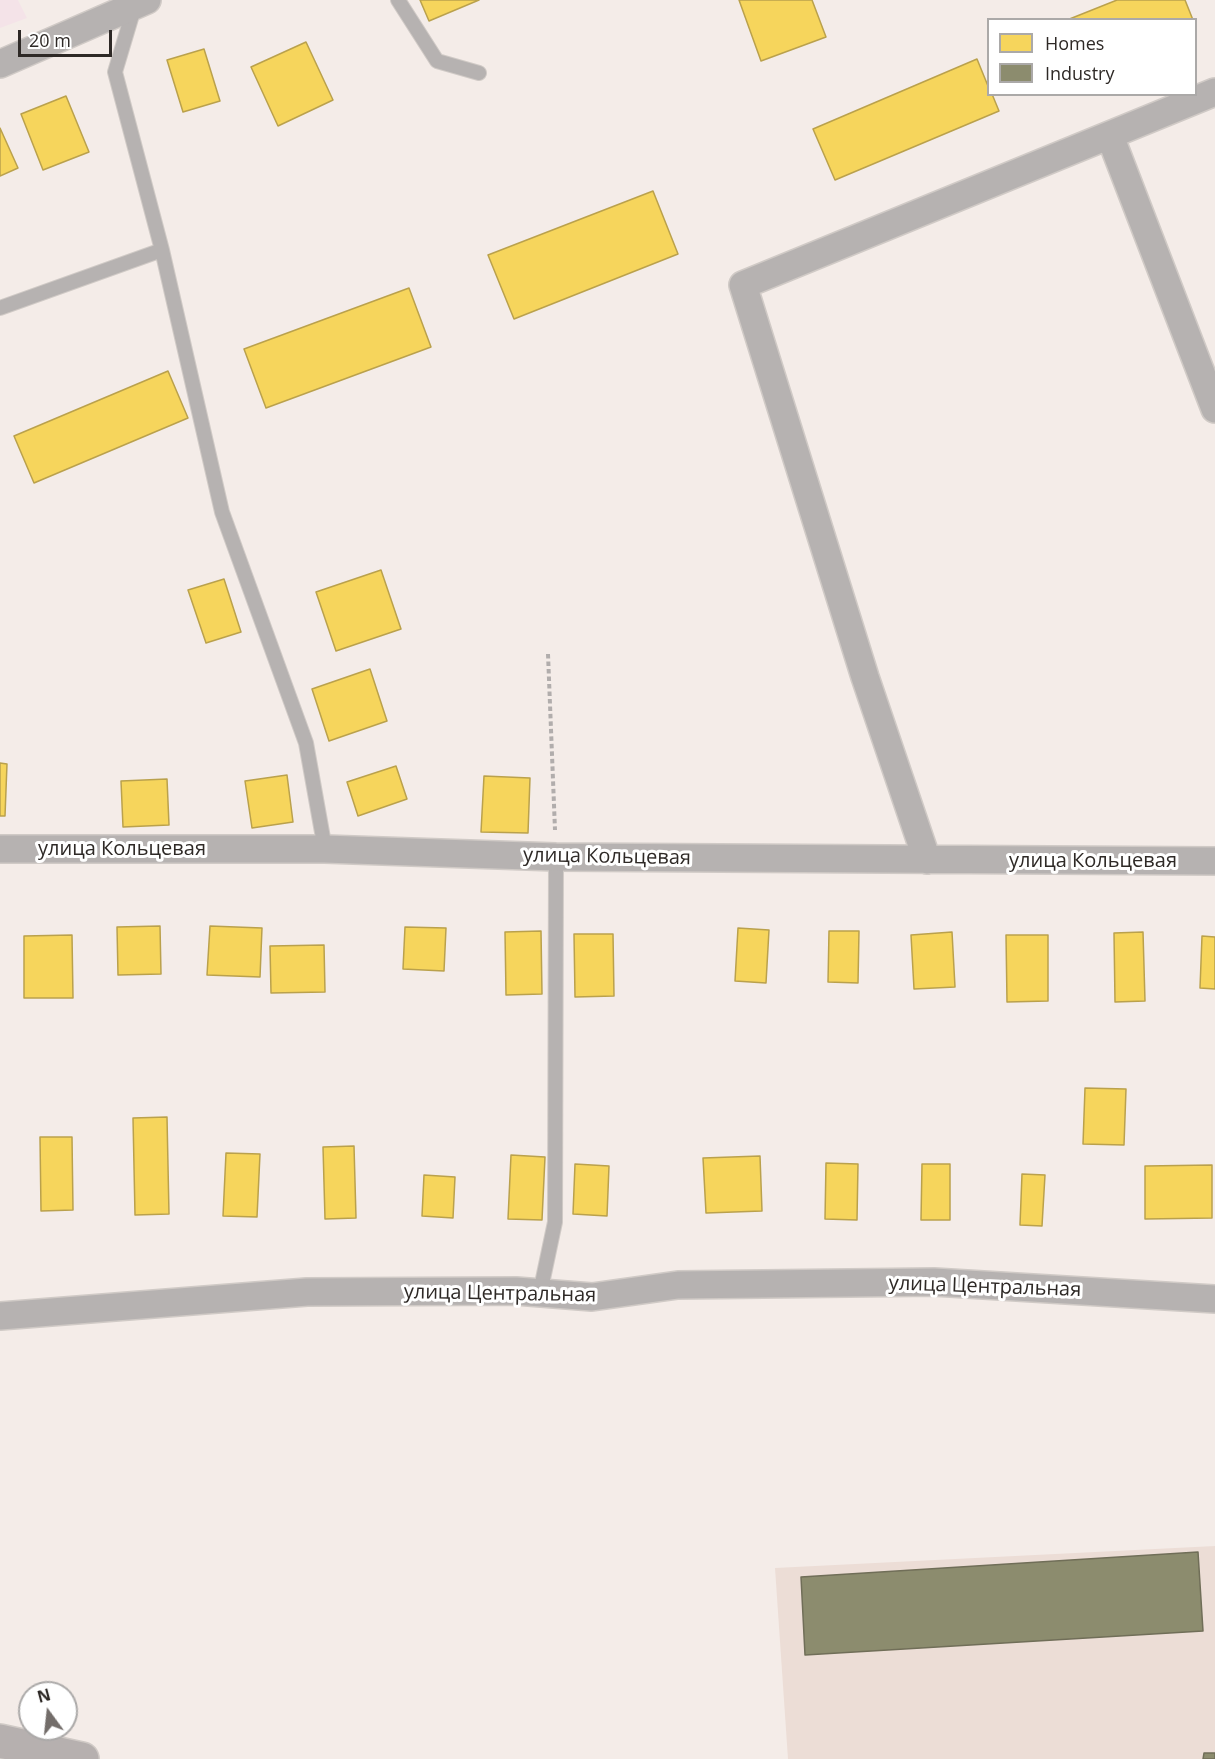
<!DOCTYPE html>
<html>
<head>
<meta charset="utf-8">
<style>
  body { margin:0 }
  #map { position:relative; width:1215px; height:1759px; overflow:hidden; background:#f4ece8; font-family:"Open Sans",sans-serif }
  canvas { display:block }
  .legend { position:absolute; left:987px; top:18px; width:210px; height:78px; box-sizing:border-box; background:#fff; border:2px solid #aba9a8; margin:0; padding:8px 10px; list-style:none; font-size:18px; color:#2e2926 }
  .legend li { display:flex; align-items:center; gap:12px; height:30px }
  .legend b { width:30px; border:2px solid #aba9a8 }
  .north { position:absolute; left:18px; top:1681px; width:60px; height:60px; box-sizing:border-box; background:#fff; border:2px solid #aba9a8; border-radius:50%; rotate:345deg; font-size:16px; font-weight:700; line-height:24px; text-align:center; color:#2e2926 }
  .north::after { content:''; display:block; margin:auto; width:21px; height:27px; background:#736d6a; clip-path:polygon(50% 0,100% 100%,50% 72%,0 100%) }
  .scale { position:absolute; left:18px; top:30px; width:94px; height:27px; box-sizing:border-box; border:3px solid #2e2926; border-top:0; padding-left:8px; font-size:18px; line-height:21px; white-space:nowrap; color:#2e2926; -webkit-text-stroke:4px #fff; paint-order:stroke }
</style>
</head>
<body>
<div id="map">
<canvas width="1215" height="1759"></canvas>
<ul class="legend">
<li><b style="height:16px;background:#f6d55c"></b>Homes</li>
<li><b style="height:16px;background:#8c8c6e"></b>Industry</li>
</ul>
<div class="north">N</div>
<div class="scale">20 m</div>
</div>
<script>
const g = document.querySelector('canvas').getContext('2d');
g.lineJoin = 'round';
function fillPath(path, color) {
  g.fillStyle = color;
  g.fill(path, 'evenodd');
}
function stroke(path, color, width, dash) {
  g.strokeStyle = color;
  g.lineWidth = width;
  g.lineCap = dash ? 'butt' : 'round';
  g.setLineDash(dash || []);
  g.stroke(path);
}
function write(font, color, halo, rows, align = 'center') {
  g.font = font + ' "Open Sans",sans-serif';
  g.lineWidth = 6;
  g.setLineDash([]);
  g.textBaseline = 'middle';
  g.strokeStyle = halo;
  g.fillStyle = color;
  for (const [text, x, y, turn = 0] of rows) {
    g.save();
    g.translate(x, y);
    g.rotate((+turn || 0) * Math.PI / 180);
    g.textAlign = isNaN(turn) ? turn : align;
    if (halo) g.strokeText(text, 0, 0);
    g.fillText(text, 0, 0);
    g.restore();
  }
}
fillPath(new Path2D(`
  M1215 1546V1759H788L775 1568Z`), '#ecddd6');
fillPath(new Path2D(`
  M0 0H18L27 18 0 28Z`), '#f4e3e8');
const homes = new Path2D(`
  M420 0H479L429 21Z
  M739 0H812L826 37 761 61Z
  M1117 0H1185L1193 20H1067Z
  M306 42 333 100 278 126 251 67Z
  M204 49 220 101 183 112 167 60Z
  M977 59 988 86V94H992L999 111 835 180 813 129Z
  M66 96 89 152 43 170 21 114Z
  M0 128 18 168 0 176Z
  M653 191 678 254 514 319 488 255Z
  M409 288 431 347 266 408 244 349Z
  M168 371 188 418 34 483 14 436Z
  M381 570 401 629 336 651 316 592Z
  M224 579 241 632 206 643 188 590Z
  M370 669 387 721 329 741 312 689Z
  M0 763 7 764 5 816H0Z
  M396 766 407 799 358 816 347 782Z
  M287 775 293 822 252 828 245 781Z
  M484 776 530 778 528 833 481 832Z
  M167 779 169 825 123 827 121 781Z
  M160 926 161 974 118 975 117 927Z
  M210 926 262 928 260 977 207 975Z
  M405 927 446 928 444 971 403 969Z
  M738 928 769 930 766 983 735 981Z
  M541 931 542 994 506 995 505 932Z
  M829 931H859L858 983 828 982Z
  M952 932 955 987 914 989 911 935Z
  M1143 932 1145 1001 1115 1002 1114 933Z
  M574 934H613L614 996 575 997Z
  M72 935 73 998H24V936Z
  M1006 935H1048V1001L1007 1002Z
  M1202 936 1215 937V989L1200 988Z
  M324 945 325 992 271 993 270 946Z
  M1085 1088 1126 1089 1124 1145 1083 1144Z
  M167 1117 169 1214 135 1215 133 1118Z
  M40 1137H72L73 1210 41 1211Z
  M354 1146 356 1218 325 1219 323 1147Z
  M226 1153 260 1154 257 1217 223 1216Z
  M511 1155 545 1157 542 1220 508 1219Z
  M760 1156 762 1211 706 1213 703 1158Z
  M826 1163 858 1164 857 1220 825 1219Z
  M575 1164 609 1166 607 1216 573 1214Z
  M922 1164H950V1220H921Z
  M1212 1165V1218L1145 1219V1166Z
  M1022 1174 1045 1175 1042 1226 1020 1225Z
  M424 1175 455 1177 453 1218 422 1216Z`);
fillPath(homes, '#f6d55c');
stroke(homes, '#baa14c', 1.5);
const industry = new Path2D(`
  M1198 1552 1203 1631 805 1655 801 1577Z
  M1204 1753H1215V1759H1203Z`);
fillPath(industry, '#8c8c6e');
stroke(industry, '#706e58', 1.5);
const service = new Path2D(`
  M398 0 437 61 479 73
  M135 5 115 72 162 250 222 512 306 743 325 849
  M0 308 162 250
  M540 1293 555 1222 556 857`);
const minor = new Path2D(`
  M0 64 147 0
  M1110 136 1215 409
  M0 849H325L556 857 1215 861
  M927 860 865 677 743 285 1215 92
  M0 1316 307 1292 516 1291 592 1297 678 1285 934 1282 1215 1299`);
const secondary = new Path2D(`
  M0 1741 82 1759`);
stroke(service, '#d0cac6', 16);
stroke(minor, '#d0cac6', 30);
stroke(secondary, '#d0cac6', 36);
stroke(new Path2D(`
  M548 654 555 830`), '#b1adac', 4, [4.5, 3]);
stroke(service, '#b6b2b1', 14);
stroke(minor, '#b6b2b1', 27);
stroke(secondary, '#b6b0af', 33);
write('20px', '#2e2926', '#fff', [
  ["улица Кольцевая",122,849],
  ["улица Кольцевая",607,857,1],
  ["улица Кольцевая",1093,861],
  ["улица Центральная",985,1287,2],
  ["улица Центральная",500,1294,1]
]);
</script>
</body>
</html>
